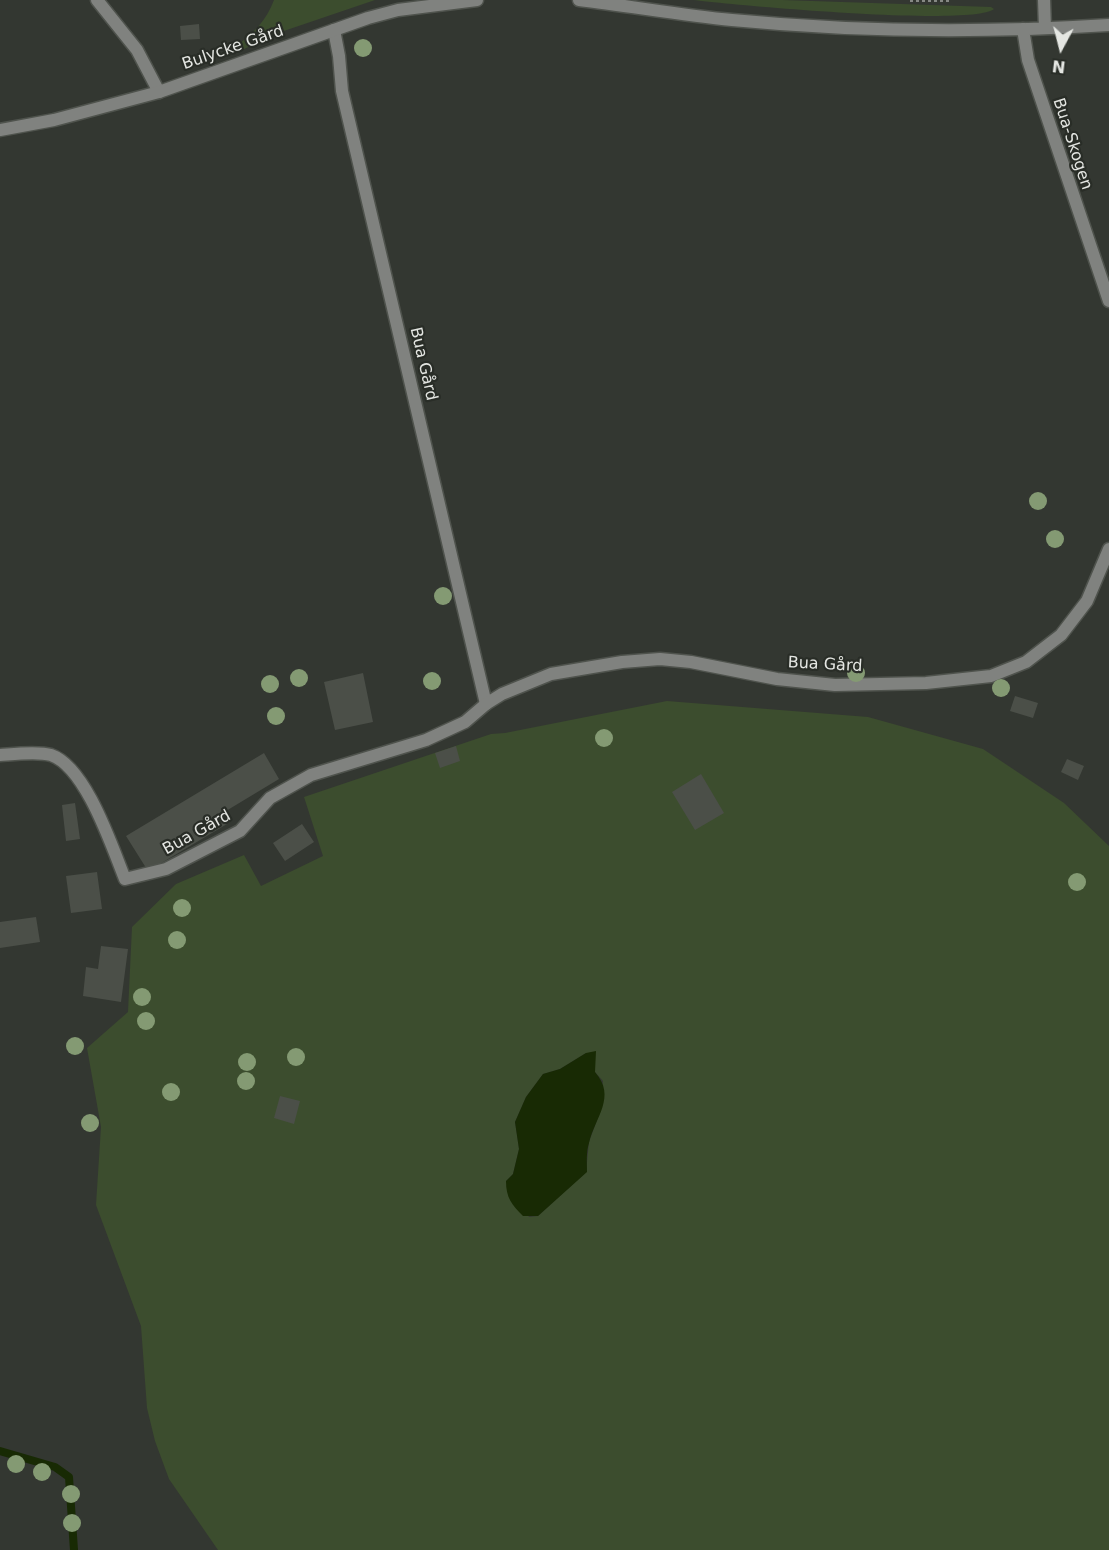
<!DOCTYPE html>
<html>
<head>
<meta charset="utf-8">
<style>
  body { margin:0 }
  #map { position:relative; width:1109px; height:1550px; overflow:hidden; background:#333731; font-family:"DejaVu Sans",sans-serif }
  canvas { display:block }
  .north { position:absolute; left:1031px; top:18px; width:60px; height:60px; -webkit-text-stroke:4px #292d27; paint-order:stroke; rotate:187deg; font-size:16px; font-weight:700; line-height:24px; text-align:center; color:#e4e6e2 }
  .north::after { content:''; display:block; margin:auto; width:21px; height:27px; background:#e4e6e2; clip-path:polygon(50% 0,100% 100%,50% 72%,0 100%) }
</style>
</head>
<body>
<div id="map">
<canvas width="1109" height="1550"></canvas>
<div class="north">N</div>
</div>
<script>
const g = document.querySelector('canvas').getContext('2d');
g.lineJoin = 'round';
function fillPath(path, color) {
  g.fillStyle = color;
  g.fill(path, 'evenodd');
}
function stroke(path, color, width, dash) {
  g.strokeStyle = color;
  g.lineWidth = width;
  g.lineCap = dash ? 'butt' : 'round';
  g.setLineDash(dash || []);
  g.stroke(path);
}
function write(font, color, halo, rows, align = 'center') {
  g.font = font + ' "DejaVu Sans",sans-serif';
  g.lineWidth = 4.5;
  g.setLineDash([]);
  g.textBaseline = 'middle';
  g.strokeStyle = halo;
  g.fillStyle = color;
  for (const [text, x, y, turn = 0] of rows) {
    g.save();
    g.translate(x, y);
    g.rotate((+turn || 0) * Math.PI / 180);
    g.textAlign = isNaN(turn) ? turn : align;
    if (halo) g.strokeText(text, 0, 0);
    g.fillText(text, 0, 0);
    g.restore();
  }
}
fillPath(new Path2D(`
  M274 0H375L275 34 238 52 236 46C254 33 266 21 274 0Z
  M693 0H782L991 7 994 9C971 27 735 5 693 0Z
  M667 701 868 717 983 749 1064 803 1109 846V1550H218L169 1479 155 1441 147 1408 141 1326 96 1205 101 1127 87 1048 128 1012 132 927 176 884 244 855 261 886 323 856 304 797 491 734 505 733ZM586 1053 595 1072 603 1081 600 1112 589 1142 586 1172 538 1216 529 1217 506 1181 513 1174 519 1149 515 1122 526 1097 543 1074 560 1069Z`), '#3c4d2e');
fillPath(new Path2D(`
  M596 1051 595 1072C617 1097 595 1117 589 1143 586 1152 587 1162 587 1172L538 1216H523C512 1205 506 1198 506 1181L513 1174 519 1149 515 1122 526 1097 543 1074 560 1069 586 1053Z`), '#182a04');
stroke(new Path2D(`
  M0 1451 55 1467 69 1477 74 1550`), '#182a04', 8);
fillPath(new Path2D(`
  M199 24 200 39 181 40 180 26Z
  M363 673 373 722 335 730 324 682Z
  M1015 696 1038 703 1033 718 1010 711Z
  M456 746 460 761 440 768 435 753Z
  M264 753 279 779 221 814 227 824 148 871 126 836Z
  M1067 759 1084 766 1078 780 1061 772Z
  M701 774 724 813 695 830 672 792Z
  M75 803 80 839 66 841 62 805Z
  M302 824 314 842 285 861 273 843Z
  M97 872 102 909 71 913 66 876Z
  M36 917 40 942 0 948V922Z
  M101 946 128 949 121 1002 83 996 86 967 98 969Z
  M280 1096 300 1101 294 1124 274 1118Z`), '#4b4f48');
const service = new Path2D(`
  M97 0 137 50 159 92
  M334 30 339 56 342 91 486 704`);
const minor = new Path2D(`
  M579 0C630 6 681 15 732 20 857 32 984 33 1109 25
  M1044 0 1045 28
  M1023 29 1028 60 1109 301
  M0 130 54 120 159 92 368 18 398 10 477 0
  M0 755C14 754 38 751 51 755 86 767 112 847 125 879L166 869 240 831 270 798 311 775 426 740 465 722 486 704 502 694 551 674 622 662 660 659 691 662 777 679 835 685 926 683 991 676 1026 662 1061 635 1087 601 1109 549`);
stroke(service, '#4f534d', 15);
stroke(minor, '#4f534d', 15);
stroke(new Path2D(`
  M910 0H949`), '#868984', 4, [3, 3]);
stroke(service, '#80827f', 12);
stroke(minor, '#80827f', 12);
g.fillStyle = '#849a73';
for (const [x, y] of [
  [363,48],
  [1038,501],
  [1055,539],
  [443,596],
  [856,673],
  [299,678],
  [432,681],
  [270,684],
  [1001,688],
  [276,716],
  [604,738],
  [1077,882],
  [182,908],
  [177,940],
  [142,997],
  [146,1021],
  [75,1046],
  [296,1057],
  [247,1062],
  [246,1081],
  [171,1092],
  [90,1123],
  [16,1464],
  [42,1472],
  [71,1494],
  [72,1523]
]) {
  g.beginPath();
  g.arc(x, y, 9, 0, 2 * Math.PI);
  g.fill();
}
write('16px', '#e4e6e2', '#292d27', [
  ["Bulycke Gård",233,48,-19],
  ["Bua-Skogen",1072,144,72],
  ["Bua Gård",423,364,77],
  ["Bua Gård",825,665,3],
  ["Bua Gård",197,833,-29]
]);
</script>
</body>
</html>
